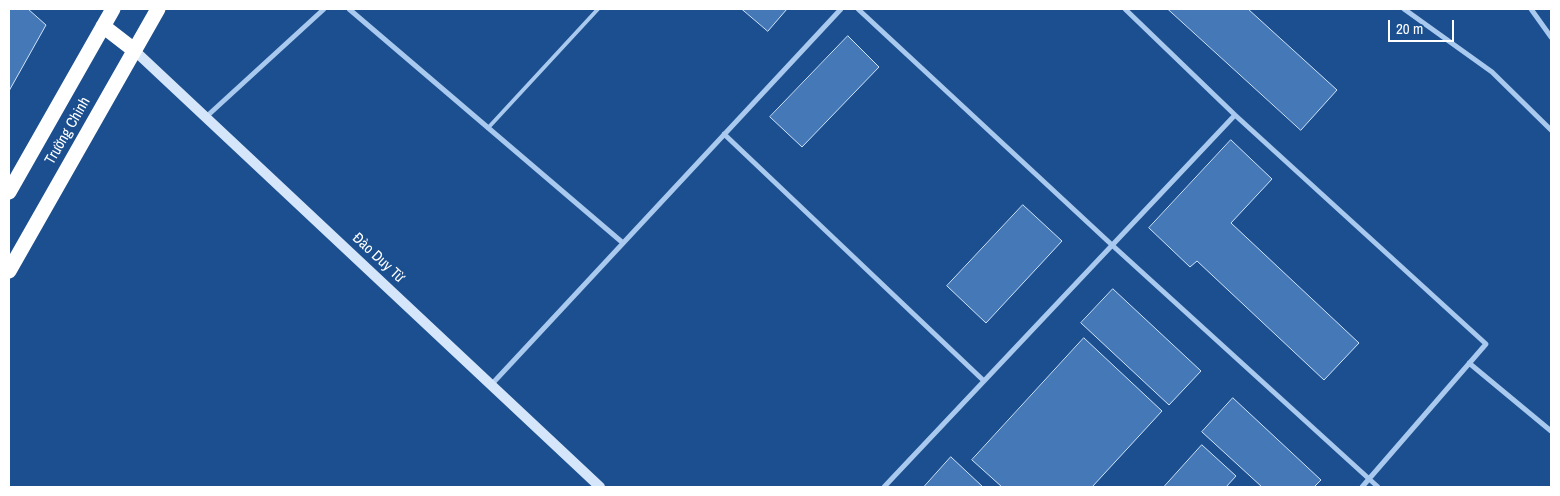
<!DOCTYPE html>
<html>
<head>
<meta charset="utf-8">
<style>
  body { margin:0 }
  #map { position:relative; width:1560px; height:496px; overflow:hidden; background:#1b4f8f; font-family:"Archivo Narrow",sans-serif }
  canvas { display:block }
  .frame { position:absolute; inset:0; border:10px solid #fff; pointer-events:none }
  .scale { position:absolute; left:1388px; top:20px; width:66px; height:22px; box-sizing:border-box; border:2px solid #fff; border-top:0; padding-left:6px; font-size:15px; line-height:18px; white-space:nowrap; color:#fff; -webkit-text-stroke:4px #1b4f8f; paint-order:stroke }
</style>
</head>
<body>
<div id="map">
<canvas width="1560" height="496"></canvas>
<div class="frame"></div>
<div class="scale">20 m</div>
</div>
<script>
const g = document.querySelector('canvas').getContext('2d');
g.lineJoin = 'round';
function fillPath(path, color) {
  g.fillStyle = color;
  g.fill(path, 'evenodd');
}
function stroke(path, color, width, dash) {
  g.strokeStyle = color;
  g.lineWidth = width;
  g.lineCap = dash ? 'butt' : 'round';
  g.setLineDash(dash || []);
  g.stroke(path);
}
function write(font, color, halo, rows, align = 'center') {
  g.font = font + ' "Archivo Narrow",sans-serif';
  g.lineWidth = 4.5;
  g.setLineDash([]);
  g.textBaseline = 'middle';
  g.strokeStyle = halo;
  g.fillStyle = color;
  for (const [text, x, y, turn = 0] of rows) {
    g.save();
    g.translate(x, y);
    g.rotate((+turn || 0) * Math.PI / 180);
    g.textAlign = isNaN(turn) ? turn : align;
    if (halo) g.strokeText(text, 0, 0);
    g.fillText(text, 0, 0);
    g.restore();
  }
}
const building = new Path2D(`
  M9 9H28L46 25 9 91Z
  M742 9H787L768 31Z
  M1168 9H1248L1337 90 1301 130Z
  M848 36 879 67 802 147 770 117Z
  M1231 140 1272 179 1231 223 1359 343 1324 380 1197 261 1190 267 1149 228Z
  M1023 205 1062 241 986 323 947 286Z
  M1113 289 1201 371 1169 405 1081 323Z
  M1084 338 1162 411 1092 487H1002L972 460Z
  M1233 398 1321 480 1314 487H1262L1202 432Z
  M1202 445 1236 476 1226 487H1164Z
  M951 457 983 487H924Z`);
fillPath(building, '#4478b7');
stroke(building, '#cfe3fa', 1);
stroke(new Path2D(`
  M488 128 598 9`), '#a9c9ee', 4);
stroke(new Path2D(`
  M349 9 623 243
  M858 9 1112 245 1378 487
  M1125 9 1235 115 1486 344 1362 487
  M1404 9 1492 72 1551 130
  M1531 9 1551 37
  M206 117 324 9
  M724 134 984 381
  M1469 363 1551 431
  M491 385 841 9
  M884 487 1235 115`), '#a9c9ee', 5);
stroke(new Path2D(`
  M134 50 600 487`), '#d6e6fa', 10);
stroke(new Path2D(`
  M103 26 134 50
  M9 192 113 9
  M9 271 158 9`), '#fff', 15);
write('15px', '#fff', '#1b4f8f', [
  ["Trường Chinh",68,131,-60],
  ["Đào Duy Từ",378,258,43]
]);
</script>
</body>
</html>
